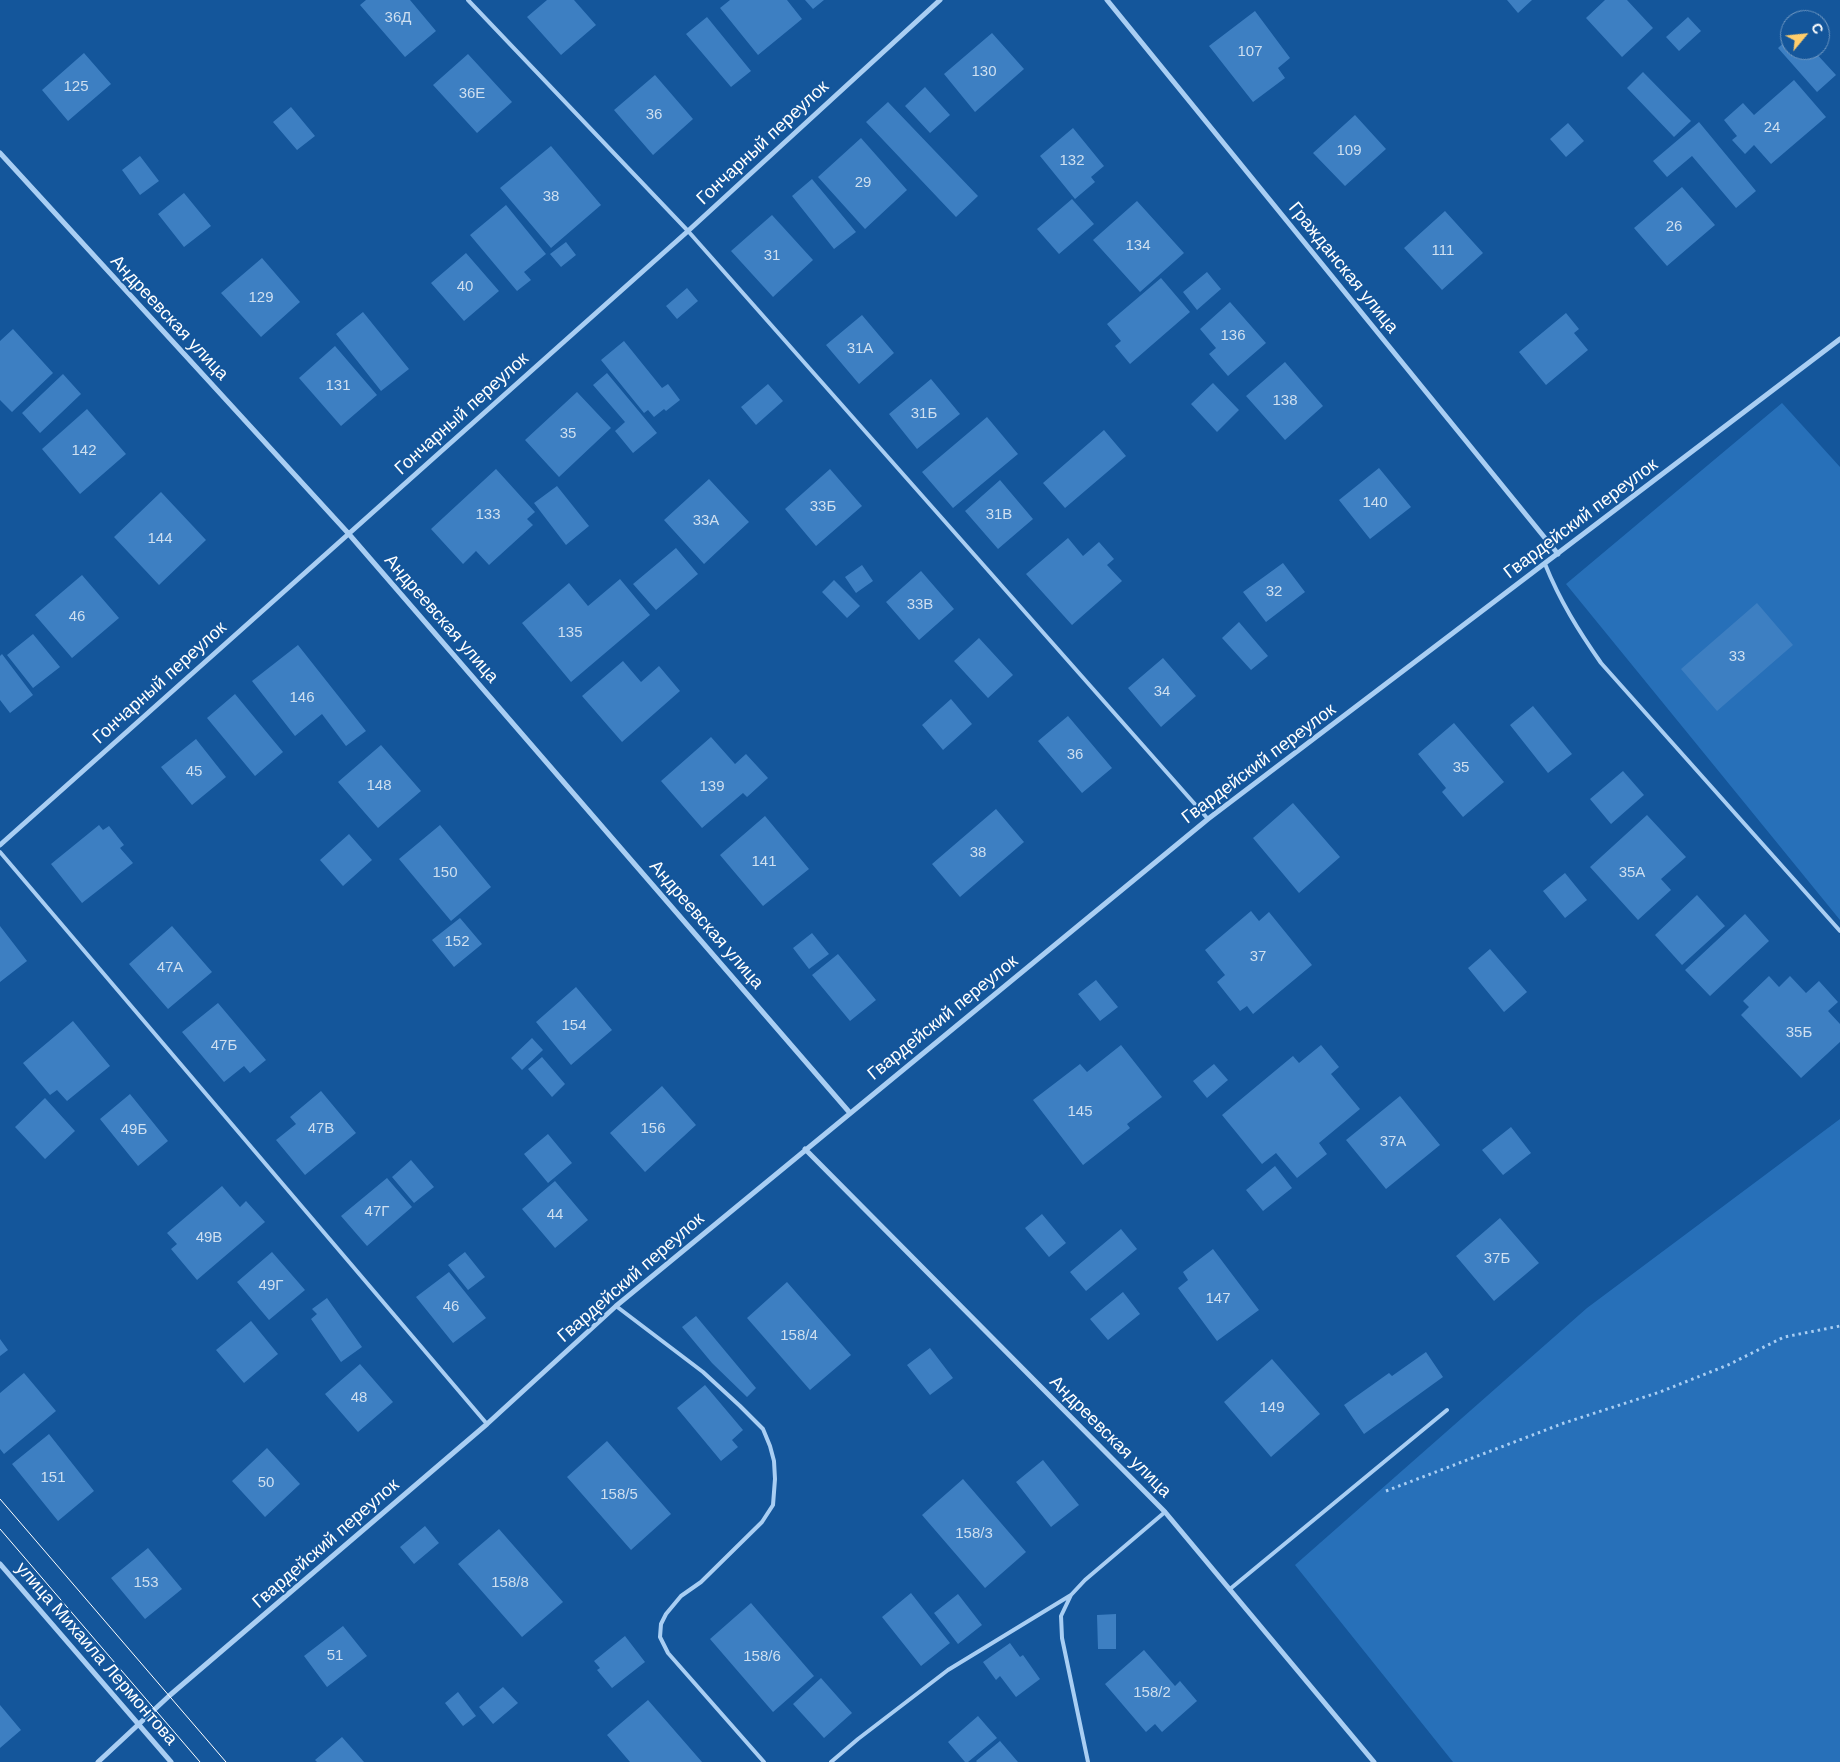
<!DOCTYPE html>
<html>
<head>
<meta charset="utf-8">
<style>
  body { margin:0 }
  #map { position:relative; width:1840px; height:1762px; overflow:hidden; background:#14569b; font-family:Helvetica,sans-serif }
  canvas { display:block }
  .north { position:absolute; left:1780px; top:10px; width:50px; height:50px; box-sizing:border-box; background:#14569b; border:1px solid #729ac3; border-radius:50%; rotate:62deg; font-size:14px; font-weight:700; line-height:20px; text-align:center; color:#fff }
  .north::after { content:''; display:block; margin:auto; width:18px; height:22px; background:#ffcd6b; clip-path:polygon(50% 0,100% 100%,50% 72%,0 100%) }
</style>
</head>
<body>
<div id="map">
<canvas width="1840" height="1762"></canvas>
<div class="north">С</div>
</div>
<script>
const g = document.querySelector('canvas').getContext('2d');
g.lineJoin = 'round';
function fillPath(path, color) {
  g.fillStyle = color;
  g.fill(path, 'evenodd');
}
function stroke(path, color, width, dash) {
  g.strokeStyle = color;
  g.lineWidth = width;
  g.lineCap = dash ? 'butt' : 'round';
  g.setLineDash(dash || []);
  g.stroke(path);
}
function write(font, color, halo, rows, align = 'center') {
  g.font = font + ' Helvetica,sans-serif';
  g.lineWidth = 4;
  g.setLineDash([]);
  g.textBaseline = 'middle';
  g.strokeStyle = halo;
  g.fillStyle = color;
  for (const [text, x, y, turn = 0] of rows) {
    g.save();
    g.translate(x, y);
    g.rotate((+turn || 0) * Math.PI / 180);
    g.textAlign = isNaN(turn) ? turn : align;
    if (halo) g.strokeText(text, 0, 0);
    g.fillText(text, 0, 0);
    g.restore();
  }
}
fillPath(new Path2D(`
  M1782 403 1840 467V920L1566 584Z
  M1840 1119V1762H1453L1295 1565 1587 1308Z`), '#2770b9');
fillPath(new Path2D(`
  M366 0H410L436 31 405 57 360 5Z
  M547 0H574L596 25 561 55 527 17Z
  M730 0H787L802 19 758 55 720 8Z
  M805 0H824L813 9Z
  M1507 0H1532L1518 13Z
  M1605 0H1627L1653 28 1622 57 1586 18Z
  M1255 11 1290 58 1278 68 1285 78 1253 102 1209 46Z
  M707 17 751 71 731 87 686 34Z
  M1688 17 1701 31 1679 51 1666 37Z
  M992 33 1024 69 975 112 944 74Z
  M1790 37V50H1813L1836 75 1817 92 1778 48Z
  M84 53 111 84 68 121 42 90Z
  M468 54 512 102 477 133 433 85Z
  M1643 72 1691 121 1674 137 1627 88Z
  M655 75 693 119 653 155 614 110Z
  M1794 80 1826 117 1771 164 1754 145 1745 154 1732 140 1737 136 1724 120 1743 103 1754 115Z
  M925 87 950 115 930 133 905 106Z
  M888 102 978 196 956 217 866 122Z
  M291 107 315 136 297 150 273 122Z
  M1355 115 1386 149 1345 186 1313 153Z
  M1699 122 1756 191 1736 208 1692 156 1667 177 1653 161Z
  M1568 123 1584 141 1566 157 1550 139Z
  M1073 128 1104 166 1091 177 1095 182 1075 199 1040 156Z
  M861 138 907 190 865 229 818 177Z
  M551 146 601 205 551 248 500 188Z
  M140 156 159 181 140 195 122 170Z
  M812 179 856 232 834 249 792 196Z
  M1682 187 1715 225 1667 266 1634 228Z
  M184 193 211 226 184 247 158 214Z
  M1072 199 1094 224 1059 254 1037 229Z
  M1137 201 1184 253 1140 292 1093 240Z
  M506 205 546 254 524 272 531 280 517 291 470 235Z
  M1445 211 1483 253 1442 290 1404 248Z
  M772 215 813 260 773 297 731 251Z
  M566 242 576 255 561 267 550 254Z
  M466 253 499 291 464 321 431 283Z
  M262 258 300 302 261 337 221 293Z
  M1207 272 1221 289 1197 310 1183 292Z
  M1161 278 1190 312 1130 364 1115 346 1121 341 1107 324Z
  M687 288 698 301 677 319 666 306Z
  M1230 302 1266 343 1228 376 1209 354 1216 348 1200 329Z
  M363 312 409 369 381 391 336 334Z
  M1566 313 1579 329 1574 333 1588 350 1546 385 1519 352Z
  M862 315 894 353 859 384 826 345Z
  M13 329 53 373 12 412 0 400V341Z
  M624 341 662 388 668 384 680 400 666 411 664 409 654 417 648 410 644 413 601 360Z
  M335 346 377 395 341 426 299 378Z
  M1285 362 1323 406 1285 440 1246 396Z
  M607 373 657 433 633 453 615 431 625 422 593 385Z
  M63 374 81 394 40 433 22 413Z
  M931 379 960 414 917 449 889 414Z
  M1213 383 1239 410 1217 432 1191 404Z
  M768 384 783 401 756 425 741 407Z
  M577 392 611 428 559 477 525 440Z
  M87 409 126 454 80 494 42 449Z
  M987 417 1018 454 953 508 922 472Z
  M1104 430 1126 456 1065 508 1043 483Z
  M1379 468 1411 507 1370 539 1339 500Z
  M496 469 535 512 527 519 533 525 489 565 476 551 463 564 431 529Z
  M830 469 862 506 816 546 785 509Z
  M709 479 749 522 704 564 664 520Z
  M1000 480 1033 519 998 549 965 511Z
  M557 486 589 526 566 545 534 503Z
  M161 492 206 540 159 585 114 537Z
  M1068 538 1083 556 1099 542 1114 559 1107 565 1122 581 1072 625 1026 574Z
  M676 548 698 574 656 610 633 584Z
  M1283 563 1305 592 1266 622 1243 592Z
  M862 565 873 581 856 593 845 577Z
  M921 571 954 609 919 640 886 602Z
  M82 575 119 618 72 658 35 615Z
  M620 579 650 615 571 682 522 623 569 583 588 606Z
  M834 580 860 606 847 618 822 592Z
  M1757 603 1793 645 1717 711 1681 669Z
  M1239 622 1268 656 1251 670 1222 638Z
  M33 634 60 667 33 688 7 655Z
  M979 638 1013 675 988 698 954 661Z
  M298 645 366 731 346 746 322 714 295 736 252 681Z
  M2 654 33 695 10 713 0 700V656Z
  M1163 658 1196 696 1161 727 1128 688Z
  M623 661 641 682 659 666 680 691 622 742 582 696Z
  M235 694 283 752 255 776 207 718Z
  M951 699 972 724 943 750 922 725Z
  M1533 706 1572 754 1548 773 1510 725Z
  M1068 716 1112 768 1082 793 1038 741Z
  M1454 723 1504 782 1463 817 1442 792 1446 788 1418 754Z
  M711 737 735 764 746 754 768 778 747 797 743 793 702 828 661 781Z
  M196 739 226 777 192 805 161 767Z
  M381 745 421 791 378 828 338 782Z
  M1623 771 1644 795 1611 824 1590 799Z
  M1293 803 1340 857 1299 893 1253 838Z
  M996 809 1024 842 960 897 932 864Z
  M1647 815 1686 857 1661 879 1671 890 1638 920 1590 867Z
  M765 816 809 869 763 906 720 855Z
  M99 825 103 830 109 826 124 845 120 848 133 863 82 903 51 864Z
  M440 825 491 887 451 921 399 859Z
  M349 834 372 860 343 886 320 860Z
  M1565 873 1587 900 1565 918 1543 891Z
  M1697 895 1725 926 1682 965 1655 935Z
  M1251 911 1259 921 1269 912 1312 965 1253 1014 1247 1006 1240 1011 1217 982 1225 975 1205 950Z
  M1745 914 1769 941 1710 996 1685 970Z
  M460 918 482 944 454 967 432 940Z
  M0 926 27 961 0 982Z
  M172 926 212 972 168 1009 129 964Z
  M812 933 829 954 809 969 793 948Z
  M1490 949 1527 992 1504 1012 1468 968Z
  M838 954 876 1000 850 1021 812 975Z
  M1769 976 1779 987 1790 976 1806 993 1819 981 1838 1002 1828 1011 1840 1024V1042L1801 1078 1741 1015 1749 1007 1743 1001Z
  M1096 980 1118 1007 1100 1021 1078 994Z
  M576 987 612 1030 571 1065 536 1022Z
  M218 1003 266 1060 250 1073 244 1066 224 1082 182 1032Z
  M73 1021 110 1066 67 1101 57 1090 50 1095 23 1063Z
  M532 1038 543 1050 522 1070 511 1058Z
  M1121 1045 1162 1097 1127 1124 1130 1128 1083 1165 1033 1100 1080 1064 1087 1072Z
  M1321 1045 1339 1067 1331 1074 1360 1109 1319 1143 1327 1154 1297 1178 1276 1153 1262 1164 1222 1115 1293 1056 1299 1063Z
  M542 1057 565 1084 552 1097 528 1069Z
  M1214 1064 1228 1080 1207 1098 1193 1081Z
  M662 1086 696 1125 645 1172 610 1133Z
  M321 1091 356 1133 305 1175 276 1140 296 1124 290 1117Z
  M130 1094 168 1141 138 1166 100 1119Z
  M1400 1096 1440 1145 1386 1189 1346 1140Z
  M45 1098 75 1131 45 1159 15 1127Z
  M1511 1127 1531 1153 1503 1175 1482 1150Z
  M548 1134 572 1163 548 1183 524 1154Z
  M411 1160 434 1187 414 1203 392 1177Z
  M1275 1166 1292 1188 1263 1211 1246 1190Z
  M387 1178 412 1207 367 1246 341 1216Z
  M555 1181 588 1220 555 1248 522 1209Z
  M222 1186 240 1207 246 1201 265 1222 197 1280 171 1249 177 1244 167 1233Z
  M1042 1214 1066 1243 1049 1257 1025 1228Z
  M1500 1218 1539 1263 1494 1301 1456 1256Z
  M1121 1229 1137 1249 1086 1291 1070 1272Z
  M1213 1249 1259 1310 1217 1341 1178 1288 1188 1280 1183 1272Z
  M272 1252 305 1290 269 1320 237 1282Z
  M465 1252 485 1277 468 1290 448 1265Z
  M449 1272 486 1318 453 1343 416 1297Z
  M787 1282 851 1355 810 1390 747 1318Z
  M1123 1292 1140 1314 1108 1340 1090 1319Z
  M327 1298 362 1347 341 1362 311 1319 317 1314 312 1309Z
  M696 1316 756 1388 747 1397 712 1363 682 1327Z
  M251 1321 278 1354 244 1383 216 1350Z
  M0 1339 8 1350 0 1356Z
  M930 1348 953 1378 930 1395 907 1365Z
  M1426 1352 1443 1377 1364 1434 1344 1405 1389 1373 1392 1376Z
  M1272 1359 1320 1414 1271 1457 1224 1402Z
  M360 1364 393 1402 358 1432 325 1394Z
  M24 1373 56 1411 4 1454 0 1449V1393Z
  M705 1385 743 1430 732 1440 738 1447 721 1461 677 1408Z
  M49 1434 94 1491 58 1521 12 1464Z
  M607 1441 671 1514 631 1550 567 1477Z
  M267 1448 300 1484 265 1517 232 1481Z
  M1043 1460 1079 1505 1051 1527 1016 1482Z
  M963 1479 1026 1552 985 1588 922 1515Z
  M425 1526 439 1543 414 1564 400 1547Z
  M499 1529 563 1602 522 1637 458 1564Z
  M148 1548 182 1589 145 1619 111 1578Z
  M911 1593 950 1643 921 1666 882 1617Z
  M958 1594 982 1625 958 1644 934 1613Z
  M751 1603 814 1676 773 1712 710 1639Z
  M1116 1614V1649H1098L1097 1615Z
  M343 1626 367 1656 327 1687 304 1656Z
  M625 1636 645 1662 612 1688 597 1670 600 1668 594 1661Z
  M1010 1643 1020 1657 1023 1655 1040 1679 1016 1697 1000 1676 996 1680 983 1662Z
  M1144 1650 1175 1686 1180 1681 1197 1701 1162 1732 1155 1724 1146 1732 1105 1684Z
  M821 1678 852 1713 824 1738 793 1704Z
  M503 1687 518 1703 493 1724 479 1707Z
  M458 1692 476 1716 463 1726 445 1703Z
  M648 1700 702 1762H630L607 1735Z
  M0 1705 21 1730 0 1748Z
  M978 1716 997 1738 968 1762H965L948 1742Z
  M342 1737 364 1762H317L315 1760Z
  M1000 1741 1018 1762H977L976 1761Z`), '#3d7fc2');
stroke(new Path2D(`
  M1386 1491 1564 1423 1660 1392 1728 1365 1784 1337 1840 1326`), '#a9cef3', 3, [2.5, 4]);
stroke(new Path2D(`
  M468 0 688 231 1208 819
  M1545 564C1560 601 1578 630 1601 663L1840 931
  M0 852 487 1424
  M616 1306 703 1372 740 1406 763 1429 770 1446 774 1461 775 1479 773 1505 762 1522 701 1582 681 1596 666 1614 661 1624 660 1637 668 1653 764 1762
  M1230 1589 1447 1410
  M831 1762 858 1739 948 1670 1071 1595
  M1088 1762 1062 1638 1061 1616 1071 1595 1085 1580 1165 1512`), '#a9cef3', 4);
stroke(new Path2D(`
  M1107 0 1558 554
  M0 153 348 533 850 1113
  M0 845 688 231 940 0
  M805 1149 1165 1512 1374 1762
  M0 1564 171 1762
  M98 1762 169 1696 487 1424 616 1306 1208 819 1840 339`), '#a9cef3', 5);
stroke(new Path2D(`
  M0 1499 226 1762
  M0 1529 200 1762`), '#fff', 1);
write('15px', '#cedff0', null, [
  ["36Д",398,18],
  ["107",1250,52],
  ["130",984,72],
  ["125",76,87],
  ["36Е",472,94],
  ["36",654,115],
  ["24",1772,128],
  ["109",1349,151],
  ["132",1072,161],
  ["29",863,183],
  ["38",551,197],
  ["26",1674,227],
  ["134",1138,246],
  ["111",1443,251],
  ["31",772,256],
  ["40",465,287],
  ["129",261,298],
  ["136",1233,336],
  ["31А",860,349],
  ["131",338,386],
  ["138",1285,401],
  ["31Б",924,414],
  ["35",568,434],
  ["142",84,451],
  ["140",1375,503],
  ["33Б",823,507],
  ["133",488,515],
  ["31В",999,515],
  ["33А",706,521],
  ["144",160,539],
  ["32",1274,592],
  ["33В",920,605],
  ["46",77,617],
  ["135",570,633],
  ["33",1737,657],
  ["34",1162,692],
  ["146",302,698],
  ["36",1075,755],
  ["35",1461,768],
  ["45",194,772],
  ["148",379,786],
  ["139",712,787],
  ["38",978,853],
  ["141",764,862],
  ["150",445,873],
  ["35А",1632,873],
  ["152",457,942],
  ["37",1258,957],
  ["47А",170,968],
  ["154",574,1026],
  ["35Б",1799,1033],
  ["47Б",224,1046],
  ["145",1080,1112],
  ["47В",321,1129],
  ["156",653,1129],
  ["49Б",134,1130],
  ["37А",1393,1142],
  ["47Г",377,1212],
  ["44",555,1215],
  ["49В",209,1238],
  ["37Б",1497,1259],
  ["49Г",271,1286],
  ["147",1218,1299],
  ["46",451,1307],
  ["158/4",799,1336],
  ["48",359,1398],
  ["149",1272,1408],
  ["151",53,1478],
  ["50",266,1483],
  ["158/5",619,1495],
  ["158/3",974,1534],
  ["153",146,1583],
  ["158/8",510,1583],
  ["51",335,1656],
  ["158/6",762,1657],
  ["158/2",1152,1693]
]);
write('18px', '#fff', '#14569b', [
  ["Гончарный переулок",763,143,-43],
  ["Гражданская улица",1343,268,51],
  ["Андреевская улица",169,318,47],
  ["Гончарный переулок",462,414,-42],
  ["Гвардейский переулок",1581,519,-37],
  ["Андреевская улица",441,619,49],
  ["Гончарный переулок",160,683,-42],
  ["Гвардейский переулок",1259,764,-37],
  ["Андреевская улица",706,925,49],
  ["Гвардейский переулок",943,1018,-39],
  ["Гвардейский переулок",631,1278,-41],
  ["Андреевская улица",1110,1437,45],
  ["Гвардейский переулок",326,1544,-41],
  ["улица Михаила Лермонтова",96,1654,49]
]);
</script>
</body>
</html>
